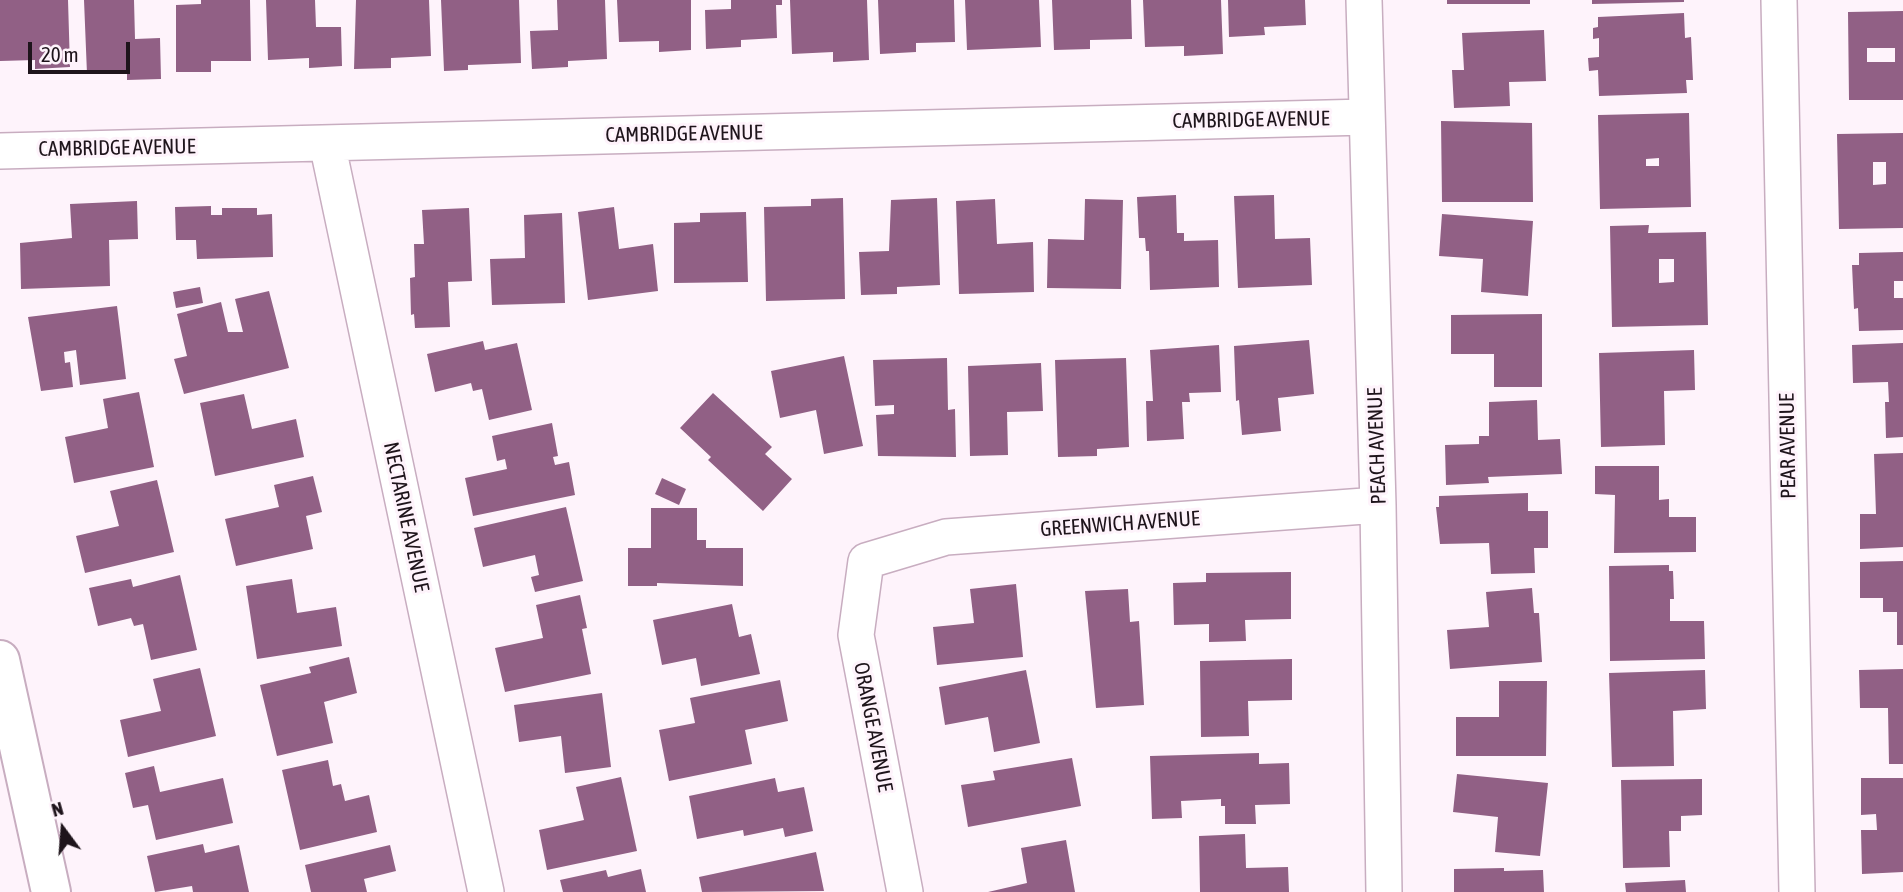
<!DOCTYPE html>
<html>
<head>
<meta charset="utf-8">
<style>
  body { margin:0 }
  #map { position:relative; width:1903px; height:892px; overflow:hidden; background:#fef3fb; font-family:"Asap Condensed",sans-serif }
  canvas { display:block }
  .north { position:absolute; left:28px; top:794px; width:70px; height:70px; -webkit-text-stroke:5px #fef3fb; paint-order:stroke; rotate:344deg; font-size:19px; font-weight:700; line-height:28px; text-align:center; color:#1e141b }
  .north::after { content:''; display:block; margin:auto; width:24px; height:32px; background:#1e141b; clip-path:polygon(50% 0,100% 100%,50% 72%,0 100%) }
  .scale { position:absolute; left:28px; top:42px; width:102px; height:32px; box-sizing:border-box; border:4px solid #1e141b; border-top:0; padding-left:9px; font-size:21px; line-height:24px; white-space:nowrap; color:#1e141b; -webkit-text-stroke:5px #fef3fb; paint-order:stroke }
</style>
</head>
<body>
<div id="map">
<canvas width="1903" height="892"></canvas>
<div class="north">N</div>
<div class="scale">20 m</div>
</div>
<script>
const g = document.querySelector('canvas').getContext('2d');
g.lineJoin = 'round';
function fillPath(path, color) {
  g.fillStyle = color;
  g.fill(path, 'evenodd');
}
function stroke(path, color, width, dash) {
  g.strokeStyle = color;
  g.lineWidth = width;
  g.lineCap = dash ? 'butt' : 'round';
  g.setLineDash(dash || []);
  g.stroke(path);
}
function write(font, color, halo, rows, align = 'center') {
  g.font = font + ' "Asap Condensed",sans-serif';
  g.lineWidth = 6;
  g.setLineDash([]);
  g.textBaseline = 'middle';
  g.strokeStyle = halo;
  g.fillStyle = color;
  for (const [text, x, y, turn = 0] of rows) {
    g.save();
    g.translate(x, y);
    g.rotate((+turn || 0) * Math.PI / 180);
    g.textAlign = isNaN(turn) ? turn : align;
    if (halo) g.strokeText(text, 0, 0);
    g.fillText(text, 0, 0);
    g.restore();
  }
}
fillPath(new Path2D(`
  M0 0H68L70 67 35 69V60L0 61Z
  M84 0H134L135 39 160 38 161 79 127 80V73L87 74Z
  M201 0H250L251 61H211V72H176V5L201 4Z
  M266 0H315L316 27H341L342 66 309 68V58L268 60Z
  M356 0H429L431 56 391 58V68L354 69Z
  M441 0H519L521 63 468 65V70L444 71Z
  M557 0H605L607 59 568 61V67L532 69 530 31 558 30Z
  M617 0H691V50L659 52V41L619 42Z
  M731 0H782V5H776L777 38 741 40V47L706 49 705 10 731 9Z
  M790 0H867L869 60 833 62V52L792 54Z
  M878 0H954L955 42 916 43V52L880 54Z
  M965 0H1039L1041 47 967 50Z
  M1052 0H1131L1132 39 1090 40V49L1054 50Z
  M1143 0H1221L1223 54 1184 56V46L1145 47Z
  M1228 0H1305L1306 25 1264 27 1265 35 1229 37Z
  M1447 0H1530V4H1447Z
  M1592 0H1684V2L1592 4Z
  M1903 11V100H1849L1848 12ZM1867 48H1895V62H1867Z
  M1684 13 1685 38 1691 37 1693 80H1686L1687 93 1599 96 1598 70 1589 71 1588 58 1599 57V38L1593 39V28L1598 27V17Z
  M1544 30 1546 81 1509 82 1510 106 1454 108 1452 70H1464L1462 33Z
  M1689 113 1691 207 1600 209 1598 115ZM1659 158V166H1646V159Z
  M1441 121 1532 123 1533 202H1442Z
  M1903 133V228L1839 229 1837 134ZM1873 162H1886V184L1873 185Z
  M1176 195 1177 233H1184V241L1218 240 1219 287 1150 290 1149 251H1146L1145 238H1139L1137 197Z
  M1274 195 1275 239 1310 238 1312 285 1238 288 1234 196Z
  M843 198 845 299 766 301 764 207 811 206V199Z
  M937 198 940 285 897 287V294L861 295 859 252 889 251 891 200Z
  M995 199 997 244 1033 242 1034 292 959 294 956 201Z
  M1085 199 1123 200 1121 289 1047 288 1048 239 1084 240Z
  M137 201 138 239 109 240 110 286 21 289 20 243 72 238 70 204Z
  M211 206V215H222V208H257V215L272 214 273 257 197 259 196 240H176L175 207Z
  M614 207 619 249 653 244 658 291 588 300 578 212Z
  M469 208 472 281 448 282 450 327 415 328 414 314 411 315 410 278 415 277 414 244H424L422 210Z
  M746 212 748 282 674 283V223L700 222V213Z
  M562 213 565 303 492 305 490 259 525 258 524 215Z
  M1442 214 1533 221 1528 296 1481 292 1483 259 1439 256Z
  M1649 225 1648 233 1706 232 1708 325 1612 327 1610 226ZM1659 259H1674V282L1659 283Z
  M1903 252V281H1894V298H1903V330L1859 331 1858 308 1854 309 1852 265H1859V253Z
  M200 287 203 303 176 308 173 292Z
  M269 291 289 368 184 394 174 359 187 356 177 314 221 302 228 332H243L235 299Z
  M117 306 126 379 80 385 76 350 64 352 65 363 70 362 73 387 41 391 28 317Z
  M1542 314V387H1494V354H1451V315Z
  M1309 340 1314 394 1278 398 1281 431 1242 435 1239 400 1236 401 1234 346Z
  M483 341 485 350 517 343 532 410 489 420 482 389 473 391 471 383 435 392 427 354Z
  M1903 343V437L1886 438 1885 402H1889L1888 382 1853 383 1852 345Z
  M1219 345 1221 392 1189 393 1190 402H1182L1184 439 1147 441 1146 401H1153L1150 350Z
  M1694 350 1695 390 1664 391 1665 445 1601 447 1599 353Z
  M844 356 863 446 824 454 816 410 780 418 771 371Z
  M947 358 948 410 955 409 956 457 878 456 876 415 894 414V405L875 406 873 360Z
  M1126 358 1129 447 1097 449V456L1058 457 1055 360Z
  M1041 363 1043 411 1007 412 1008 455 970 456 968 366Z
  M139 392 154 467 74 483 65 437 108 428 103 399Z
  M713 393 772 447 765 454 792 479 763 511 708 460 711 457 680 428Z
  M244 394 252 429 296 419 304 457 215 476 200 403Z
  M1537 400 1538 440 1560 439 1562 474 1488 477 1489 483 1446 485 1445 445 1479 444V436H1489V402Z
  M552 423 558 456 553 457 555 465 569 462 575 495 473 516 465 478 507 469 505 459 497 461 492 436Z
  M1903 453V547L1860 549V514H1876L1874 454Z
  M1595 466H1659V500L1669 499V517H1696V552L1614 553 1615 495 1595 494Z
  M313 476 322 512 306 516 313 549 236 566 225 519 279 507 274 485Z
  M662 478 686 489 679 505 655 494Z
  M157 480 174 552 85 573 76 536 119 526 110 491Z
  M1528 493V511H1548V548H1534L1535 573 1491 574 1489 543 1440 544 1436 507H1439V496Z
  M566 507 583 581 535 592 531 577 539 575 535 555 483 567 474 528Z
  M651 508H697V540H706V548H743V586L657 583V586H628V548H651Z
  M1903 561V645H1897V612H1883V598H1860V562Z
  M1669 565V571H1673L1674 599H1670V621H1704L1705 659 1610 661 1609 566Z
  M1291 572V619L1245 620 1246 641 1209 642V624L1174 625 1173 583 1206 582V573Z
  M180 575 197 650 151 660 143 624 134 626 131 618 98 626 89 588 131 579 133 587Z
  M292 579 297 613 336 607 342 646 257 659 246 586Z
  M1016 584 1023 657 937 665 933 627 974 623 970 589Z
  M1532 588 1534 613H1539L1542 662 1450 669 1447 630 1489 627 1486 592Z
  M1128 589 1130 622 1139 621 1144 705 1096 708 1085 591Z
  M580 595 587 628 582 629 591 674 505 692 495 648 543 638 536 605Z
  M732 604 739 637 751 634 760 674 701 686 696 658 662 665 653 620Z
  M349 657 357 693 324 702 333 743 277 756 260 685 311 673 309 667Z
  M1292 659V700L1248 701 1249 736 1201 737 1200 661Z
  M200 668 216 736 128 757 120 720 161 711 153 679Z
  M1903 669V764H1889L1888 708H1860L1859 670Z
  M1026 670 1040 743 994 752 988 717 945 725 939 687Z
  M1705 670 1706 709 1673 711 1674 766 1612 767 1609 673Z
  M780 680 788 721 745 730 752 764 669 781 659 730 695 723 690 698Z
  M1499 681H1547L1546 756H1456V717H1499Z
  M602 693 611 767 565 773 561 736 519 742 514 705Z
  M1259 753V764L1289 763 1290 804 1255 805 1256 824H1225V806H1221V799L1181 801 1182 818 1152 819 1150 756Z
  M1072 758 1081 806 968 827 961 785 995 780 993 771Z
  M328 760 333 786 341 784 345 801 369 795 377 832 300 850 282 770Z
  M154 766 160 792 223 778 233 823 156 840 148 805 133 808 125 773Z
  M1457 774 1548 783 1540 856 1495 852 1498 817 1453 812Z
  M621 777 637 851 547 870 539 830 584 820 576 787Z
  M775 778 778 792 804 787 813 831 785 837 783 828 744 836 743 830 697 839 689 796Z
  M1861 778H1903V872L1862 874 1861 830H1877L1876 814 1861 815Z
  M1702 779V815L1681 816V831H1669L1670 867 1623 868 1621 780Z
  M1245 834 1246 868 1288 867 1289 892H1200L1199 836Z
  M1066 840 1075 892H988L1027 883 1021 848Z
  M203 844 205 853 239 845 249 892H193L192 886 155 892 147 856Z
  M390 845 396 871 364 879 367 892H311L305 865Z
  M816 852 824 891 702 892 699 877Z
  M1504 868V871L1543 870 1544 892H1454V869Z
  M641 869 646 892H563L560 880 606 870 608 877Z
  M1685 880 1686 892H1626L1625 883Z`), '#916085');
const minor = new Path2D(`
  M1364 0 1378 505 1384 892
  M1779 0 1797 892
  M327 143 486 892
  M0 151 1367 117
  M905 892 856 635 866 561 946 537 1378 505`);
const secondary = new Path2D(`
  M0 660 51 892`);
stroke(minor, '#c8adc0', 38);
stroke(secondary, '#c8adc0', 42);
stroke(minor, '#fff', 35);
stroke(secondary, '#fff', 38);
write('21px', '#1e141b', '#fef3fb', [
  ["CAMBRIDGE AVENUE",1251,120,-1],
  ["CAMBRIDGE AVENUE",684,134,-1],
  ["CAMBRIDGE AVENUE",117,148,-1],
  ["PEACH AVENUE",1377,446,-92],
  ["PEAR AVENUE",1788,446,-91],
  ["NECTARINE AVENUE",406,517,78],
  ["GREENWICH AVENUE",1120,524,-4],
  ["ORANGE AVENUE",873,727,79]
]);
</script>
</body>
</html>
